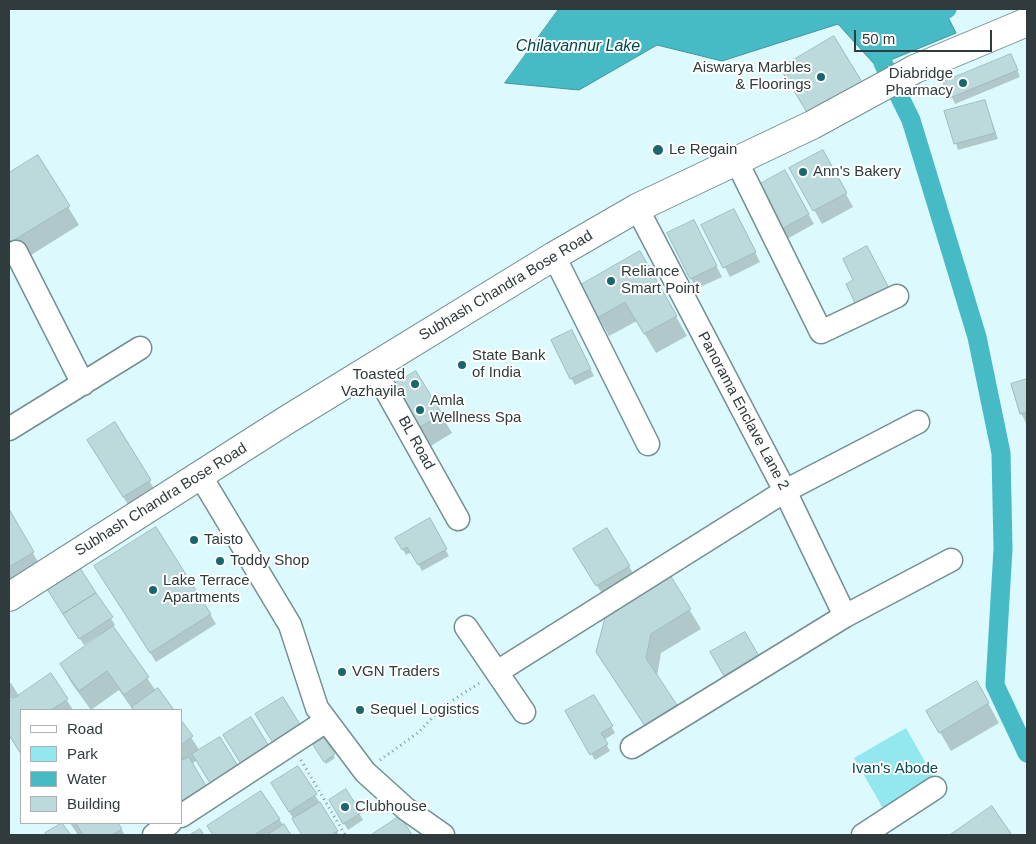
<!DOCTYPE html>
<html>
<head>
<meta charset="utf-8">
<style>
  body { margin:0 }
  #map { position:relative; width:1036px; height:844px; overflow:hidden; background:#dcfafd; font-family:Arial,sans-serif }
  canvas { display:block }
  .frame { position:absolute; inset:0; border:10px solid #2f3b3c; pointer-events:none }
  .legend { position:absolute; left:20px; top:709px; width:162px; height:115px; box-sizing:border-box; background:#fff; border:1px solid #acb1b1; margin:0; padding:6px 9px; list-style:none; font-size:15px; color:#2f3b3c }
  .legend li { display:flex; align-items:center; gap:10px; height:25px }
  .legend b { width:25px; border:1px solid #acb1b1 }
  .scale { position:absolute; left:854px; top:30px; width:138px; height:22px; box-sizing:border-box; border:2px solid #2f3b3c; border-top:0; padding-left:6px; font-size:15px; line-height:18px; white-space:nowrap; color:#2f3b3c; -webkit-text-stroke:4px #fff; paint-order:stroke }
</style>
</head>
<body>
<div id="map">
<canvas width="1036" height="844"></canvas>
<div class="frame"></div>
<ul class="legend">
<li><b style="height:6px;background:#fff"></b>Road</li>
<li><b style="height:14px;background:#93e7ef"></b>Park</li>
<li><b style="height:14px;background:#46bbc5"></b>Water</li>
<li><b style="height:14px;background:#bcd9dc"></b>Building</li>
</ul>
<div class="scale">50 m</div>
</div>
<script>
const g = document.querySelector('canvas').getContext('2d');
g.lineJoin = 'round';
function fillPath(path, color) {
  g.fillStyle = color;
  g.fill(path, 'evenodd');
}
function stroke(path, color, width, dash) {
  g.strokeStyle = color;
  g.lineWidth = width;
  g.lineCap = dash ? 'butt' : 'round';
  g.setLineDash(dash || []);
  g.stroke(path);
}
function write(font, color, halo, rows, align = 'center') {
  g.font = font + ' Arial,sans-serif';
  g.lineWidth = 4;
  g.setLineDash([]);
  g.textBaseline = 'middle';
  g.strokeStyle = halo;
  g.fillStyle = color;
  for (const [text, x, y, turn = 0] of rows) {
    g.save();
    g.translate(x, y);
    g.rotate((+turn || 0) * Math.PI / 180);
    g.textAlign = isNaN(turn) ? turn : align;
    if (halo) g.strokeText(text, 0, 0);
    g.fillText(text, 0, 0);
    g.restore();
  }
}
fillPath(new Path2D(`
  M906 728 936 781 884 810 854 758Z`), '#93e7ef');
const water = new Path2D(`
  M559 9H944L956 33 876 66 838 24 722 61 657 45 579 90 505 83Z`);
fillPath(water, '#46bbc5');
stroke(water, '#3f959c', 1);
fillPath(new Path2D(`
  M1014 62 1020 77 955 104 945 83Z
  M985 101 998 139 958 150 946 112Z
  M38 157 79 225 23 260 9 237V175Z
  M830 165 853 207 822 224 791 169Z
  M785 172 814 224 787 239 781 229Z
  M739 220 760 262 730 277 703 225Z
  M699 232 722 277 696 289 669 234Z
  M640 253 687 336 656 353 637 321 609 336 581 286Z
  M575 339 594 376 575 385 571 378Z
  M416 372 452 433 429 447 393 386Z
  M1027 381V425L1021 413 1012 385Z
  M114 424 161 500 135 516 100 459Z
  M9 512 44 572 9 592Z
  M429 520 449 556 422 571 412 552 406 555 397 538Z
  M606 530 633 573 601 592 575 549Z
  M80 569 115 625 112 627 156 691 158 690 173 710H133L119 690 91 710 72 684 61 665 103 636 101 634 84 645 52 596Z
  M102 576 210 614 216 624 156 662Z
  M670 577 701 629 661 653 657 676 687 725 657 744 598 652Z
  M744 634 769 676 736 694 712 652Z
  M51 675 73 710H21V754L9 736V703L16 698 15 697 9 700V684L11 683 19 696Z
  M977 683 999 723 951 751 928 712Z
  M594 696 615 733 604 740 610 751 595 760 567 712Z
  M181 722 200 751 241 773 215 789 197 760 192 764 209 793 181 805Z
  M324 740 335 758 326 764 315 746Z
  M272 783 315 795 339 835H303Z
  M346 791 363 820 348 830 330 801Z
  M992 808 1010 835H952Z
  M279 819 290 835H214L209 826Z
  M70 823H117L125 835H78Z`), '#0003');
stroke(new Path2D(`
  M945 10 947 9
  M883 63 911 120 977 337 1001 453 1003 549 995 685 1027 753`), '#46bbc5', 19);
const building = new Path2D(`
  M834 36 862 82 808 114 780 68Z
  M1011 54 1018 70 950 98 943 82Z
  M985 100 995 133 954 144 944 111Z
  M823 150 847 193 813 211 789 168Z
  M38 155 70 206 11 242 9 239V173Z
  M785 170 809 214 780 230 757 186Z
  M734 209 756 252 723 268 701 225Z
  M694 220 717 266 690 279 667 233Z
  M867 246 890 290 857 307 846 284 853 280 843 259Z
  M640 251 677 316 644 334 625 302 597 318 579 286Z
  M572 330 591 369 570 379 551 340Z
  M416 371 442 414 417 429 391 386Z
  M1027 379V412L1020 414 1011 384Z
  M115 422 151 480 123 497 87 440Z
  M9 509 34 552 9 567Z
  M430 518 447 549 418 565 407 547 402 550 395 538Z
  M156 527 211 614 150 653 94 566Z
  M607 528 630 566 596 586 573 549Z
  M80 568 96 593 63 614 47 589Z
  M670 575 691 609 651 634 646 658 677 705 645 726 596 652 606 614Z
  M96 593 113 617 79 639 63 614Z
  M113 626 149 677 124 695 107 671 79 691 60 664Z
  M745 632 759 656 724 676 710 652Z
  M51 673 68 699 51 710H21V754L9 735V702Z
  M977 681 989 703 939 733 926 711Z
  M158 688 174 710H134L132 707Z
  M594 695 613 726 601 733 608 744 590 755 565 711Z
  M283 697 301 726 273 743 255 714Z
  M251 717 269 746 241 764 223 735Z
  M181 720 193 736 181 745Z
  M220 737 238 766 210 783 192 754Z
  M324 738 335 754 324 762 313 745Z
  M189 757 206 786 181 801V761Z
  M298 766 317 794 289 812 271 783Z
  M346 789 361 813 343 824 329 800Z
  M261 791 280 819 254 835H213L207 826Z
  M320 802 338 831 331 835H302L292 819Z
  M992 806 1012 835H950Z
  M400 816 412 835H371Z
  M62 823 71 835H46L45 833Z
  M79 823H118L122 829 112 835H83L76 824Z
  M284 824 291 835H267Z
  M200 829 204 835H190Z`);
fillPath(building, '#bcd9dc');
stroke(building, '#9ebbbe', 1);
const minor = new Path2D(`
  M736 160 821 332 897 296
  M637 208 785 491 845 616
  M16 252 83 384
  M554 256 648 444
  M373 367 458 519
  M9 429 140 348
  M200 475 290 625 317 708 365 772 406 809 443 835
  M466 627 524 712
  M497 672 785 491 918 422
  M632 747 845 616 951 560
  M181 816 326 721
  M154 835 170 823
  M863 835 935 788`);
const major = new Path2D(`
  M9 597 285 421 554 256 637 208 812 125 915 69 1027 22`);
stroke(minor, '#748f92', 25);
stroke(major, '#748f92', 30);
stroke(new Path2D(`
  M301 760 345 835
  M380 760 419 732 442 707 481 682`), '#819698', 3, [1, 4]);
stroke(minor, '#fff', 22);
stroke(major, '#fff', 28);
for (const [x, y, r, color] of [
  [821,77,5,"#19666d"],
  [963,83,5,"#19666d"],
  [658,150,6,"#19666d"],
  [803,172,5,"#19666d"],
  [611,281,5,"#19666d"],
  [462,365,5,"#19666d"],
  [415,384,5,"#19666d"],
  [420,410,5,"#19666d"],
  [194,540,5,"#19666d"],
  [220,561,5,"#19666d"],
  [153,590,5,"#19666d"],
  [342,672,5,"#19666d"],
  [360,710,5,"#19666d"],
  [345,807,5,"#19666d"]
]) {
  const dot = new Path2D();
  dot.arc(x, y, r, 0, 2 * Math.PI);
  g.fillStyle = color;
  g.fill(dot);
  stroke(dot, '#fff', 2);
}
write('15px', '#2f3b3c', '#fff', [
  ["Aiswarya Marbles",811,68,"right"],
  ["& Floorings",811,85,"right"],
  ["Diabridge",953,74,"right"],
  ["Pharmacy",953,91,"right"],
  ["Le Regain",669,150],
  ["Ann's Bakery",813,172],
  ["Reliance",621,272],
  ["Smart Point",621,289],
  ["State Bank",472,356],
  ["of India",472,373],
  ["Toasted",405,375,"right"],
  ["Vazhayila",405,392,"right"],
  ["Amla",430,401],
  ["Wellness Spa",430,418],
  ["Taisto",204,540],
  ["Toddy Shop",230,561],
  ["Lake Terrace",163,581],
  ["Apartments",163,598],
  ["VGN Traders",352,672],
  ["Sequel Logistics",370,710],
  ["Clubhouse",355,807]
], 'left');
write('15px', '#2f3b3c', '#fff', [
  ["Subhash Chandra Bose Road",506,286,-31],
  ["Panorama Enclave Lane 2",743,411,62],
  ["BL Road",416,443,61],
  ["Subhash Chandra Bose Road",161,500,-32]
]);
write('15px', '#024c51', '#fff', [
  ["Ivan's Abode",895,769]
]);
write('italic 16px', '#00494f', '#fff', [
  ["Chilavannur Lake",578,47]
]);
</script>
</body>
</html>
